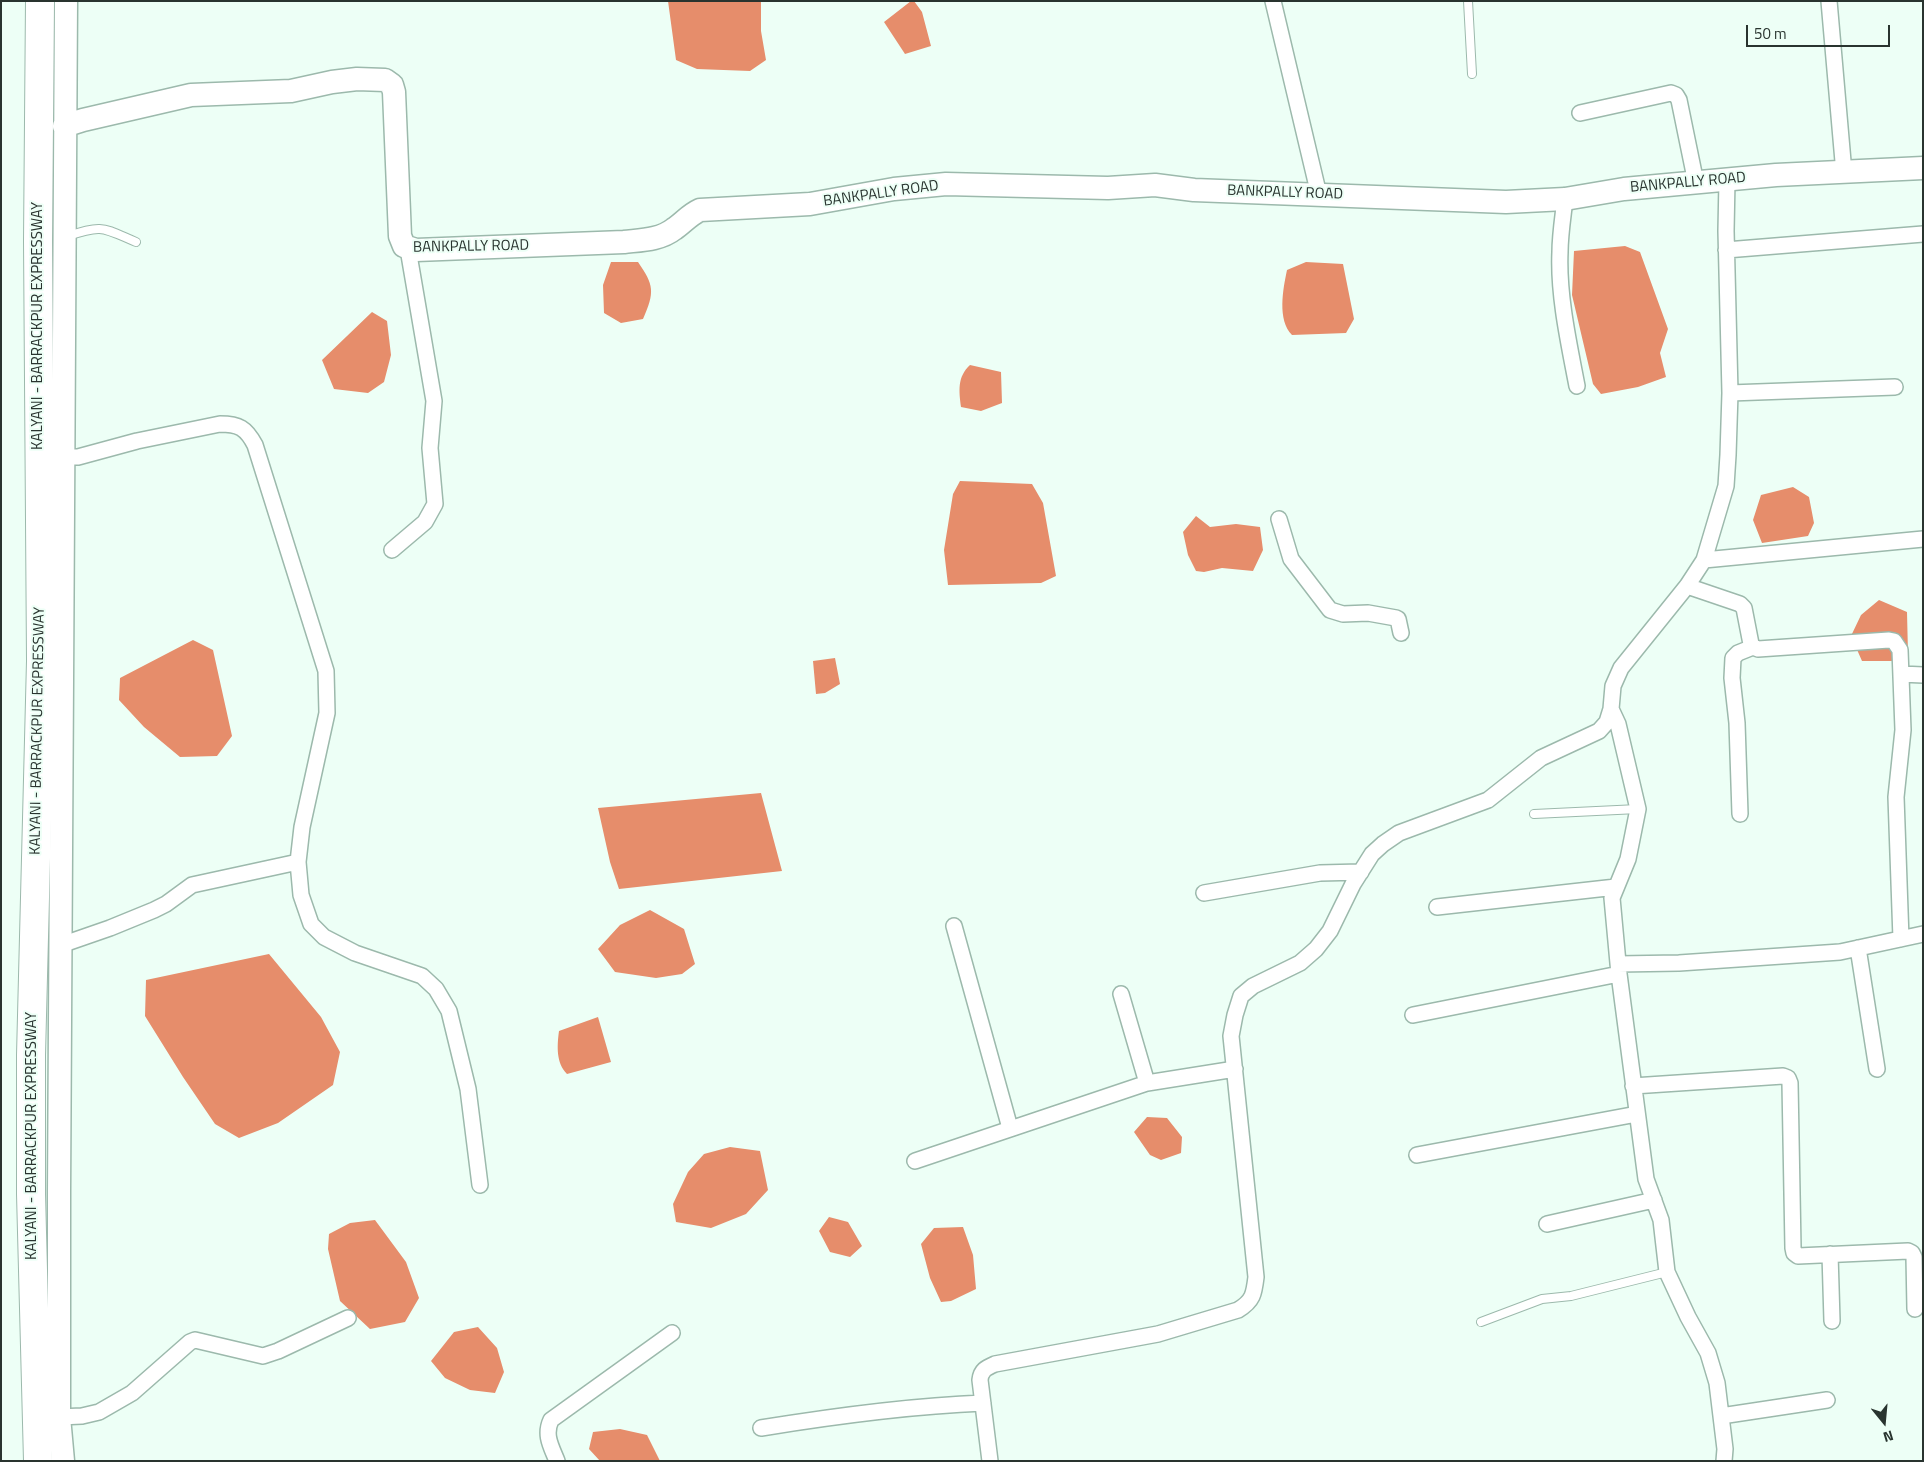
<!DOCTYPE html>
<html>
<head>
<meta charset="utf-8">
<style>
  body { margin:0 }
  #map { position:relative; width:1924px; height:1462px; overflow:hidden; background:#edfff6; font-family:"Titillium Web",sans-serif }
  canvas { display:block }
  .frame { position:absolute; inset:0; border:2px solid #29342f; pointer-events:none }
  .north { position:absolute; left:1859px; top:1397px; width:50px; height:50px; -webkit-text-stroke:4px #edfff6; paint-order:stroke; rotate:163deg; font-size:14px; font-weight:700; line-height:20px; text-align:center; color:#29342f }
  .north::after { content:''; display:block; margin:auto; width:18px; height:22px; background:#29342f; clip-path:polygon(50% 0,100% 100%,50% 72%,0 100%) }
  .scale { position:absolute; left:1746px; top:25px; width:144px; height:22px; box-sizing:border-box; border:2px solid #29342f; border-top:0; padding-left:6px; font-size:15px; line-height:18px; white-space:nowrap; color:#29342f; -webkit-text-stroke:4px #edfff6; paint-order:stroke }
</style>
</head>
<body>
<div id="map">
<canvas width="1924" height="1462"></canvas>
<div class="frame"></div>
<div class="north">N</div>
<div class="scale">50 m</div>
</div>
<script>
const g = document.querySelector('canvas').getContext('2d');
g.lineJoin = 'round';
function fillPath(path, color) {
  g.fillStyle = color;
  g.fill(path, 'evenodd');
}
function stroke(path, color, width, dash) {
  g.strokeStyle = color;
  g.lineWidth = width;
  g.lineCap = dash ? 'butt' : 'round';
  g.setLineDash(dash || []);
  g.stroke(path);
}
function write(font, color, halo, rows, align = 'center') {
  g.font = font + ' "Titillium Web",sans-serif';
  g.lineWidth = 4;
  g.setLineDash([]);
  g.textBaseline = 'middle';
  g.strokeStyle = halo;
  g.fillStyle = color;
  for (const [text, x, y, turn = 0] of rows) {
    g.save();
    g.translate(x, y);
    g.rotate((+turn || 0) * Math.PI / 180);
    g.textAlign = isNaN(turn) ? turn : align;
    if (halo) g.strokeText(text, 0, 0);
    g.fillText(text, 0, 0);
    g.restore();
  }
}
fillPath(new Path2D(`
  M668 1H761V31L766 60 750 71 697 69 676 60Z
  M911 1H914L922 12 931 46 905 54 884 22Z
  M1625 246 1640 252 1668 329 1660 353 1666 377 1638 387 1601 394 1593 384 1572 295 1574 251Z
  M611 262H638C654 285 655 292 643 319L621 323 604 313 603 285Z
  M1306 262 1343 264 1354 319 1346 333 1292 335C1277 320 1283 289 1287 270Z
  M372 312 387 321 391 355 384 382 368 393 334 389 322 360Z
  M970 365 1001 372 1002 403 981 411 961 407C959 391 957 377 970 365Z
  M960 481 1032 484 1043 503 1056 576 1041 583 948 585 944 550 953 494Z
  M1793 487 1809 497 1814 523 1808 536 1762 543 1753 520 1761 495Z
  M1196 516 1210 527 1236 524 1260 527 1263 550 1253 571 1222 568 1204 572 1196 571 1188 555 1183 532Z
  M1879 600 1907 612 1908 654 1895 661H1862L1851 636 1861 615Z
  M193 640 213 650 232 736 217 756 180 757 144 727 119 700 120 678Z
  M835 658 840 684 825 693 816 694 813 661Z
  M761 793 782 871 619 889 610 862 598 808Z
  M650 910 684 929 695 964 682 974 656 978 615 972 598 949 620 925Z
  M269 954 321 1017 340 1052 333 1085 278 1123 239 1138 215 1124 183 1077 145 1016 146 980Z
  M598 1017 611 1062 567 1074C556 1063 557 1046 559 1031Z
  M1147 1117 1167 1118 1182 1137 1181 1153 1161 1160 1150 1155 1134 1132Z
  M730 1147 760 1151 768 1190 746 1214 711 1228 676 1222 673 1204 688 1172 704 1154Z
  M829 1217 848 1222 862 1246 850 1257 830 1252 819 1231Z
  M375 1220 406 1262 419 1298 405 1322 370 1329 340 1301 328 1249 329 1234 350 1223Z
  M963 1227 973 1255 976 1289 951 1301 941 1302 930 1278 921 1244 934 1228Z
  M478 1327 497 1348 504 1372 495 1393 470 1390 445 1378 431 1361 454 1332Z
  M620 1429 647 1435 660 1461H600L589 1449 593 1432Z`), '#e68d6b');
const lane = new Path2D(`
  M1468 1 1472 74
  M68 236C103 224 103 228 136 242
  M1534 814 1638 809
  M1481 1322 1542 1299 1571 1296 1667 1272`);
const street = new Path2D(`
  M1273 1 1319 195
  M1829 1 1844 173
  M1580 113 1671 93 1676 95 1679 100 1696 183
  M1565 199C1563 217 1560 235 1560 252 1558 295 1569 344 1577 386
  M1726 250 1923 234
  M1730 393 1895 387
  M63 457H78L137 441 220 424C239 424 246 428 255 445L326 671 327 713 302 827 298 862 301 895 311 924 324 937 355 953 422 976 436 989 449 1011 468 1089 480 1185
  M1279 519 1291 559 1330 610 1343 614 1368 613 1396 618 1398 619 1401 633
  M392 550 425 522 435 504 430 448 434 401 408 249
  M1704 560 1923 539
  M1687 586 1740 604 1744 608 1751 644 1753 647 1758 649 1889 640 1894 641 1900 650 1903 730 1896 797 1901 939
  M1901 674 1923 675
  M1611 709 1618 724 1638 809 1628 859 1612 898 1619 974 1646 1179 1661 1220 1667 1272 1688 1317 1708 1353 1717 1383 1725 1449 1724 1461
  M1740 814 1737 723 1732 678 1733 658 1738 653 1753 647
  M1204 893 1320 873 1361 872
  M1437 907 1616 887
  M954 926 1010 1128
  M61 945 110 928 154 910 166 904 192 885 298 862
  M1858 948 1877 1069
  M1618 964 1679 963 1840 952 1923 934
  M1121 994 1147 1083
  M1413 1015 1619 974
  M1633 1086 1783 1076 1788 1078 1790 1083 1793 1248 1794 1253 1798 1256 1908 1251 1912 1253 1914 1257 1915 1309
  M1417 1155 1637 1114
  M915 1161 1147 1083 1235 1069
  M1547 1224 1654 1200
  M1830 1254 1832 1321
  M1721 1416 1827 1400
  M59 1417 82 1416 99 1412 132 1393 190 1342 195 1340 263 1356 278 1351 348 1318
  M761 1428C835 1416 908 1406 983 1403
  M557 1461C551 1446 544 1435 551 1420L672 1333
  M990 1461 980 1380C981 1370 986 1368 995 1364L1158 1334 1238 1310C1253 1301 1254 1294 1256 1277L1231 1036 1235 1015 1241 996 1253 986 1300 963 1316 949 1330 931 1353 884 1372 854 1383 844 1399 833 1488 800 1541 758 1599 731 1607 722 1611 709 1613 686 1621 668 1687 586 1704 560 1726 486 1728 455 1730 393 1726 231 1727 180`);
const secondary = new Path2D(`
  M64 126 83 120 191 95 291 91 332 82 357 79 385 80 392 85 394 92 400 236 404 246 416 250 624 242C641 240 660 240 674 229 683 223 689 215 700 210L810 204 894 189 946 184 1108 188 1155 185 1194 190 1506 202 1565 199 1624 189 1776 175 1923 168
  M63 1461 59 1417V1190L66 1`);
const highway = new Path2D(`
  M38 1461 31 1194V1055L41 661 38 241 40 1`);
stroke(lane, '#9cb9ac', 10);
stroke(street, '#9cb9ac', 18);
stroke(secondary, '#9cb9ac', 25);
stroke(highway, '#9cb9ac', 30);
stroke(lane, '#fff', 8);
stroke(street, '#fff', 15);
stroke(secondary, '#fff', 22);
stroke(highway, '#fff', 28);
write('15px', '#29342f', '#edfff6', [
  ["BANKPALLY ROAD",1688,183,-5],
  ["BANKPALLY ROAD",1285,193,2],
  ["BANKPALLY ROAD",881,194,-8],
  ["BANKPALLY ROAD",471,247,-1],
  ["KALYANI - BARRACKPUR EXPRESSWAY",38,326,-90],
  ["KALYANI - BARRACKPUR EXPRESSWAY",38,731,-89],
  ["KALYANI - BARRACKPUR EXPRESSWAY",32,1136,-90]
]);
</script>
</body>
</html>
